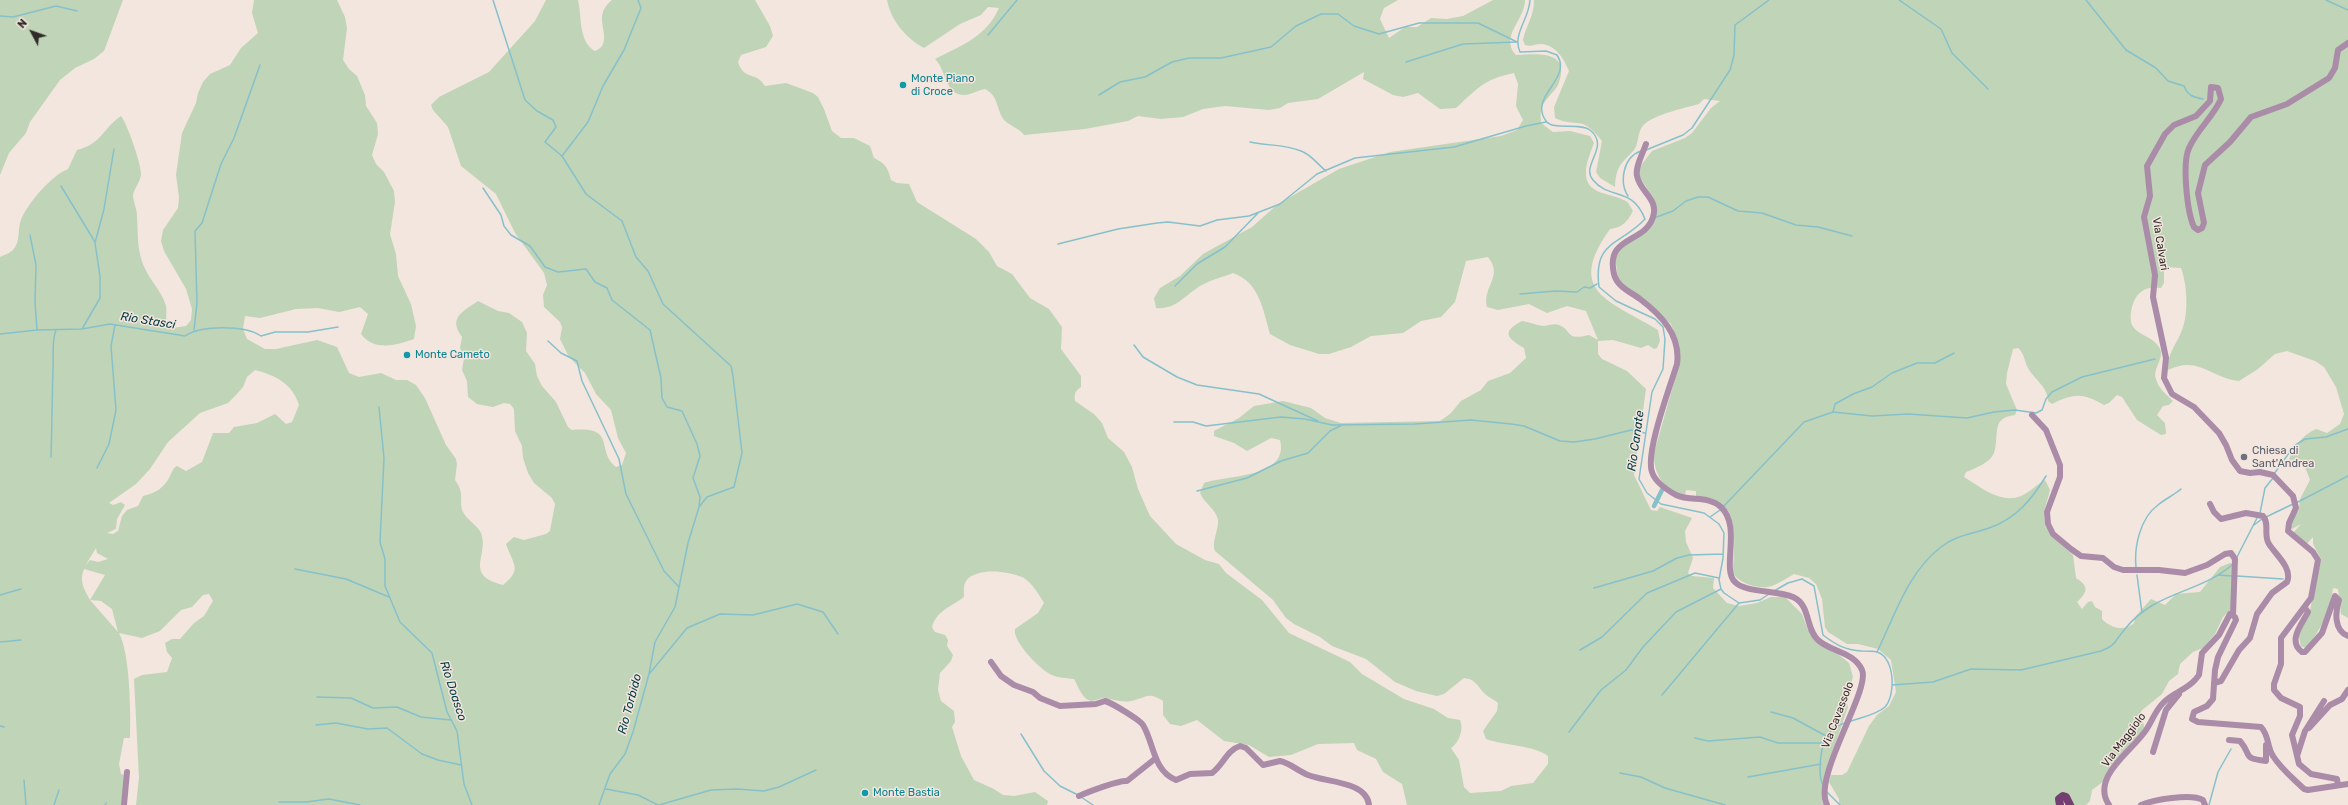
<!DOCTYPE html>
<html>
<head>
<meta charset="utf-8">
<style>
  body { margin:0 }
  #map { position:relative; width:2348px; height:805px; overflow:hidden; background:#f3e6df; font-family:Rubik,sans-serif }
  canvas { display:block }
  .north { position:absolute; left:12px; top:12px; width:40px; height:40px; -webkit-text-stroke:3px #f3e6df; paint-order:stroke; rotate:311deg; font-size:11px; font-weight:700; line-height:16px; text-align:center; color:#302b28 }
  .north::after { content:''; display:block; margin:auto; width:14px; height:18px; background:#302b28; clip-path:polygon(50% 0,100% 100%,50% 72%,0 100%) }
</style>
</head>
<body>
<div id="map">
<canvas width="2348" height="805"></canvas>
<div class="north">N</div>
</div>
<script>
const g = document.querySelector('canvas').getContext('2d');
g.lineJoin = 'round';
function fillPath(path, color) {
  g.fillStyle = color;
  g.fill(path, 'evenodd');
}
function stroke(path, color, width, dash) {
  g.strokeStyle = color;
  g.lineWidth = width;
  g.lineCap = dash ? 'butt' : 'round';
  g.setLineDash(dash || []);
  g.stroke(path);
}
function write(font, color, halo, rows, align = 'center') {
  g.font = font + ' Rubik,sans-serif';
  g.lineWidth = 3;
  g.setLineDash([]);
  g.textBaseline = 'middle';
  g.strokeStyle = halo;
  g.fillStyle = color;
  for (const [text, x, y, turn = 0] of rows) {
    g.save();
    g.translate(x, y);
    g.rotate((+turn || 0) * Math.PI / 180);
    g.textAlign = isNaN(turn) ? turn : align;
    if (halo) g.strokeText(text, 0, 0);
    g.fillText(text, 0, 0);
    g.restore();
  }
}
fillPath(new Path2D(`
  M0 0H123L104 51 94 59 75 68 60 80 30 122 26 133 9 153 0 175Z
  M254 0H337L345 17 347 28 343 60 349 69 357 76 365 95 366 106 377 123 378 134 372 155 376 164 384 172 394 191 395 202 390 234 396 254 398 276 411 304 416 326 414 339C396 345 375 352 361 334L368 314 360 307 339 312 318 308 296 309 260 318 245 316 243 329 247 339 265 349H276L317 340 337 347 349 373 359 377 381 373 396 380H407L416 385 425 398 446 445 456 459 457 464 455 480C466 495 458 501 463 512 468 522 480 526 482 536 487 558 465 575 503 585 522 569 514 566 506 544L514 537 524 540 546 534 550 531 555 504 552 498 534 483 528 473 523 458 522 446 515 431 514 409 510 404 504 403 493 407 477 404 468 397 467 381 462 370 464 358 460 348 462 337C448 318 462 312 478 301L498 311 509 313 522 322 527 333 526 351 535 364 537 376 542 386 556 402 568 427 572 430C618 426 595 451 616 467L622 465 626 453 618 438 611 410 596 394 585 373 569 357 560 339 562 327 560 322 544 307 543 295 547 285 544 273 515 233 496 194 461 166 448 127 433 110 431 105 439 97 489 72 535 21 546 0H578C582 15 578 42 595 51 611 45 601 29 602 16 603 9 607 4 612 0H755L770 26 773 36 766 47 741 55 738 62C744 81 756 71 765 86L786 83 813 93 818 97 824 109 832 131 841 138H854L870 146 874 158C886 164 888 168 891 180L897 183 909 184 917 202 976 239 989 252 997 266 1012 274 1030 298 1049 309 1062 327 1061 349 1081 376V387C1075 391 1074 394 1075 401L1094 414 1102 423 1108 438 1124 452 1132 467 1138 489 1150 516 1176 544 1205 560 1219 564 1226 573 1262 600 1289 633 1350 662 1362 674 1404 699 1434 709 1448 718 1460 720C1464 729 1459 743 1451 748L1459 760 1464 787 1470 793 1501 791 1511 786 1533 783 1548 764V756C1534 745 1505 746 1486 739L1483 731 1497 711 1498 703C1494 699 1489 698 1485 694 1477 686 1476 679 1464 678L1444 694 1437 696 1416 691 1395 682 1366 659 1332 646 1320 637 1294 624 1286 618 1273 600 1215 551C1211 542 1219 530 1218 520 1216 509 1204 503 1200 493L1204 483C1224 475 1290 479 1280 440L1271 438 1247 451 1234 443 1214 436V431L1239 418 1254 406 1283 401 1311 408 1325 418 1341 423 1440 421 1450 414 1461 401 1481 390 1488 381 1510 373 1526 358 1524 348C1507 338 1501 332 1522 321 1529 322 1536 325 1543 326 1548 326 1554 323 1559 325 1573 331 1565 341 1589 335L1598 340 1586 311 1567 306 1547 313 1529 304 1498 310 1487 307C1482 286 1504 277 1488 257L1466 261 1455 302 1441 317 1421 321 1403 333 1371 336 1351 347 1329 354H1319L1290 345 1270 334C1263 309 1259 282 1233 273 1223 277 1210 280 1200 286 1185 295 1176 310 1156 308L1154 298 1160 288 1180 276 1203 254 1252 227 1278 204 1339 169 1390 152 1501 136 1517 130 1523 120 1516 106 1518 84 1514 73C1484 79 1478 88 1456 108L1440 109 1418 93 1403 97 1393 95 1363 79 1364 72 1318 99 1288 103 1280 108 1269 110 1225 106 1203 109 1183 117 1161 119 1138 116 1128 121 1085 129 1024 135C1019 128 1010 126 1004 120 996 109 999 96 985 89 979 90 972 94 966 95 944 96 947 70 935 59 961 46 987 36 999 8L988 7 981 15 960 24 924 48C906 38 891 21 887 0H1398L1384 8 1380 19 1389 38 1405 27H1417L1431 18 1447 19 1463 16 1493 0H1525C1525 20 1499 37 1516 55 1538 54 1572 50 1558 85 1554 93 1542 101 1541 111 1540 114 1541 119 1541 123L1553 132 1570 131 1590 136 1594 143C1591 151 1587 161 1586 170 1584 196 1610 192 1626 201 1629 203 1631 208 1633 211 1628 221 1622 228 1610 229 1565 292 1609 300 1658 330L1660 341 1657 348 1654 349 1648 345 1641 348 1613 340 1598 341V354L1602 359 1627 371 1646 389 1634 475 1651 510 1657 511 1660 507 1692 518 1685 531 1686 542 1693 558 1688 573 1692 576 1714 578 1713 588 1727 603 1739 606 1757 603 1771 597H1785L1802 614 1808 630 1849 663 1853 677 1846 700 1848 707 1827 768 1822 801 1824 805H1407L1402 784 1383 772 1376 759 1357 750 1354 743 1318 744 1291 755 1269 757 1249 745 1224 741 1197 720 1181 726 1170 724 1163 715V701C1147 691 1147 698 1131 701 1121 703 1113 699 1104 698 1100 698 1095 701 1091 701 1082 699 1078 686 1074 679 1067 678 1058 678 1052 675 1041 671 1012 641 1015 629L1038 613 1044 603C1039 595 1032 582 1022 577 1008 571 976 567 966 581 963 586 964 592 964 597 951 607 937 610 932 627L935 632 945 635 948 640 947 646 953 655 951 661 940 673 938 690 941 701 954 711 955 722 952 727 961 756 974 780 994 789 1003 795 1014 796 1035 792 1048 801 1047 805H136L139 778 134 679 142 675 167 672 172 658 167 652 165 643 172 639H180L194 623 204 616 213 601 209 594 203 595 192 607 181 610 160 631 142 638 119 633C130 653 131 714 130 738H124L119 764 121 774 124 775 122 805H0V257C4 255 10 253 13 250 21 241 17 230 21 220 27 204 52 175 68 169L77 150C102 144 103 128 121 116 127 123 142 166 141 175 140 182 134 189 133 195 133 201 137 209 137 216 138 230 137 244 141 258 145 276 162 290 166 306 167 311 166 319 166 324L173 328 186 326 191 320 192 309 186 289 164 251 161 241 163 230 178 208 179 197 176 175 182 133 196 103 198 93 203 82 210 74 230 65 241 48 258 33 252 13ZM255 370C275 375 293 384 299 405L292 422 286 424 275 414 257 423 234 427 229 433H213L202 462 186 471 177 466C173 468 172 472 170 476 164 488 156 493 143 496L138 506 127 510 122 516 118 531 113 534 107 533 116 529 117 519 125 505 121 502 113 505 109 503 136 484 150 469 168 442 200 413 228 403 236 395 243 387 247 377ZM96 548 97 553 108 559 98 562 90 560 85 566ZM84 569 105 575 90 600C84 589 79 582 84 569ZM90 600 101 601 112 609 118 632Z
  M1534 0H2348V618L2341 614 2338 589 2333 588C2330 612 2321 629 2306 648L2301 646 2298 633 2310 610 2321 559 2313 544V537L2306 545 2293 533 2301 524 2292 529 2290 527 2292 519 2299 510 2300 499 2310 480 2305 467 2289 459C2295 446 2302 435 2316 429L2327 433 2340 424 2344 414 2336 387 2324 367 2315 361 2287 351 2275 354 2258 369 2239 381C2211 378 2198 355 2168 370 2167 353 2177 344 2182 330 2189 313 2187 284 2181 268L2164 267V283L2161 288C2154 287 2147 287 2141 292 2132 298 2127 320 2134 328 2141 336 2153 337 2159 347 2166 358 2152 368 2156 379 2158 388 2167 395 2173 401L2169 405 2163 406 2157 415 2165 423 2166 434 2161 435 2137 420 2122 397 2117 395 2109 403 2104 405C2082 393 2075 393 2052 404L2048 401C2048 387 2034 379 2028 368 2024 361 2025 354 2018 348L2013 349 2007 373 2006 384 2017 410 2015 415C1990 418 2000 434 1994 453 1990 463 1976 468 1966 472L1964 477C1982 488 2000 504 2021 496 2029 493 2037 484 2045 480L2050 490 2044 512 2045 526 2052 536 2073 555 2076 578C2089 586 2088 592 2077 602L2082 609 2088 602 2092 601 2095 607 2102 611V619C2110 628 2125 632 2134 623L2136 616 2151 599 2165 605 2176 594 2200 592 2220 567 2230 563 2233 564 2231 609 2223 617 2215 634 2203 648 2193 652 2180 664 2178 674 2169 681 2162 694 2141 711 2144 727 2141 734 2104 781 2092 790 2090 801 2086 805H2073L2069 795 2059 805H1839V799L1829 782 1831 775H1842L1847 772 1869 726 1877 715 1889 706 1896 692 1891 660 1878 649 1858 644H1847L1828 632 1825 627 1822 599 1816 584 1809 578 1794 574C1787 578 1779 583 1772 586 1760 590 1739 584 1733 573 1734 540 1743 497 1696 496V491L1686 490 1685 495C1664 493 1653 472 1654 453L1680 361 1679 346 1671 324 1624 285 1618 279 1615 256 1619 248 1645 232 1656 206 1653 197 1640 178 1639 172 1642 164 1652 151 1685 138 1692 133 1711 108 1720 101 1704 99 1699 104C1685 108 1650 115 1642 127 1637 134 1639 144 1634 150 1621 164 1616 166 1615 187L1600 178 1596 172 1602 141C1580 113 1578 129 1555 118L1554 107 1569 71C1564 59 1556 45 1541 44 1535 44 1531 47 1525 45L1523 40C1526 25 1534 17 1534 0Z`), '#c0d4b7');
stroke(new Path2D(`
  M493 0 525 100 537 111 553 120 556 127 545 142 562 156 586 194 622 221 636 257 648 271 663 304 731 366 733 376 742 453 734 487 707 497 699 507 688 543 675 607 655 642 649 674 633 732 625 754 610 774 599 805
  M1530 0C1529 20 1512 34 1520 52L1546 51 1557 55C1573 79 1528 96 1546 121 1553 131 1579 122 1590 130 1611 147 1580 165 1593 180 1609 200 1632 186 1645 219 1620 246 1593 240 1599 287L1616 301 1655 319 1663 327 1665 339 1663 369 1652 392 1639 479 1647 493 1661 504 1704 513 1719 524 1724 533 1723 558 1719 580 1721 589 1724 593 1739 603 1760 600 1769 594
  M1899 0 1941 29 1952 53 1988 89
  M2086 0 2126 50 2156 68 2168 81 2184 86C2188 96 2193 97 2203 99
  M2326 0 2348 10
  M0 16 13 17 56 6 77 11
  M988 35 1017 0
  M1406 62 1463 44 1517 42
  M1099 95 1120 82 1145 77 1172 62 1189 58H1221L1271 47 1296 26 1321 14H1338L1354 26 1379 34 1419 23H1478L1517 42
  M1250 142C1267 146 1285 144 1301 151 1312 155 1317 164 1326 171
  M1646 150 1683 135 1692 128 1730 70 1734 55 1735 25 1769 0
  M562 156 588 122 603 86 624 50 641 8 638 0
  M61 186 95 242
  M483 188 501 215 504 226 511 235 530 246 545 267 558 272 586 269 595 282 607 288 612 300 650 330 661 378 662 398 667 407 682 411 697 444 700 456 693 478 700 497 699 507
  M1628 196C1619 182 1623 157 1641 151
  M1654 218 1673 211 1686 201 1698 197H1708L1738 211 1762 213 1796 225 1818 227 1852 236
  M30 235 36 265 35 302 37 330
  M1058 244 1118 229 1157 223 1168 222 1200 226 1217 220 1249 216 1280 204 1317 174 1355 158 1454 147 1526 126 1546 122
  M1175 286 1197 264 1225 247 1258 213
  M1520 294 1555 291 1577 292 1584 287 1590 288 1597 284
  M82 329 100 298V276L95 243 104 209 114 149
  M194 330 197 303 195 231 202 223 221 164 234 138 260 65
  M0 334 37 330 82 329 110 324 185 336C201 325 245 325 261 336L275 332H308L338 327
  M548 341 561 353 577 361 582 381 619 459 626 494 664 571 679 587
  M1134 345 1143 357 1177 377 1197 385 1259 394 1318 421
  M379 407 384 458 380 542 385 559V586L400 622 432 653 447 712 457 731 464 784 472 805
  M1833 412 1835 404 1853 394 1872 387 1892 373 1917 363H1935L1954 353
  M1174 422H1193L1206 426 1281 417 1305 419 1332 425 1415 424 1471 420 1511 424 1524 426 1560 441 1574 442 1595 439 1631 430 1645 433
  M51 457C52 428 52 399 53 370 54 356 51 343 56 330
  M97 468 109 444 116 410 111 346 115 325
  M2274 474 2294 446 2305 439 2326 437 2348 429
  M1197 491 1247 478 1281 461 1308 453 1330 431 1342 425
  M2296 503 2348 476
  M1723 507 1804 422 1833 412 1872 416 1908 414 1967 418 1994 412 2015 410 2036 413 2042 410 2046 399 2052 392 2082 377 2155 359
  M2260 513 2265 488 2273 478
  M1710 517 1720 510
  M2266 517 2293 504
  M2254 525 2262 519
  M2237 557 2257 518
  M2136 567C2134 547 2140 518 2158 505 2165 499 2174 495 2181 489
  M295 569 346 579 389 597
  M2137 575 2142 613
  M2218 575 2232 576
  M2237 576 2283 579
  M1594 588 1653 571 1677 558 1689 555 1723 554
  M1774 591 1788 583 1802 579 1814 586 1823 635C1836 645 1845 650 1862 651 1866 651 1873 651 1877 652 1895 657 1896 695 1885 707 1876 715 1862 717 1851 721
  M0 595 21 589
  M0 642 21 640
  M1580 650 1602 637 1647 593 1695 573 1719 578
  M1877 652C1895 615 1908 572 1941 547 1956 535 1972 534 1989 528 2016 519 2032 499 2046 476
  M650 673 687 628 720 614 753 615 797 604 823 612 838 634
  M1892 685 1933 682 1971 669 2021 670 2101 651C2117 645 2115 640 2125 629 2132 620 2143 611 2153 605 2179 590 2210 585 2233 564
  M1662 695 1739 603
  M317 697 351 698 373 708 397 707 421 717 451 720
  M1771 712 1793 718 1826 736
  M316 725 336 723 368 729 387 728 422 754 438 760 461 765
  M0 726 4 727
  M1569 732 1601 690 1626 670 1643 647 1676 612 1721 589
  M1021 734 1044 771 1060 786 1078 795
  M1695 738 1708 741 1760 737 1778 743H1825
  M1620 773 1641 777 1665 788 1725 805
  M1748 777 1821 764
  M24 780 26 805
  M1823 785C1817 774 1821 746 1827 735 1832 729 1838 725 1845 723
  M606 789 638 795 658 805
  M1827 792 1840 805
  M1081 797 1093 805
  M279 802H306L329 799 360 805
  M54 805 59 790
  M105 805 106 803
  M659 805 711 790 737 789 764 791 779 787 816 770
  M2209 805 2218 772 2231 749`), '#86c1cb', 1.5);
stroke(new Path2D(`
  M1654 506 1662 490`), '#86c1cb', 4.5);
stroke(new Path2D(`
  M1646 144C1643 153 1635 167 1637 176 1640 192 1659 199 1653 217 1645 244 1605 235 1614 274 1617 287 1631 292 1640 299 1661 315 1681 335 1677 364 1670 387 1645 453 1652 472 1655 482 1667 490 1676 495 1691 502 1708 495 1721 507 1742 527 1721 569 1735 582 1745 593 1778 590 1793 597 1811 605 1805 628 1818 640 1831 652 1854 652 1862 670 1871 690 1812 777 1827 805
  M2032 415 2046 430 2060 465V477L2047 512 2048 524 2053 534 2071 549 2081 556 2103 558 2114 567 2123 570H2159L2185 573 2207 565 2225 554 2231 553 2235 559 2233 615
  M2210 504 2214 512 2221 519 2246 513 2263 516C2270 524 2263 535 2269 544 2275 554 2293 568 2287 582L2272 593 2257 614 2250 638 2239 650 2221 681 2214 683
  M2305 608 2308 612C2302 624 2287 641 2302 652H2305L2322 633 2335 596 2339 600C2335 612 2334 631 2348 636
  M991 662 1001 676 1014 685 1033 692 1040 698 1060 706 1096 704 1105 701C1112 703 1140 720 1143 725 1154 743 1153 771 1176 780L1190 774 1212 773C1223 765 1227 750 1240 746L1246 748 1263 765 1280 761C1290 763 1298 771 1308 775 1324 782 1367 781 1369 805
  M2309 728 2330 705 2342 699 2348 690
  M2229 740 2240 741C2253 756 2241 758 2266 761V745
  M2153 752 2166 710 2179 694
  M2297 756 2305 731 2324 701
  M2338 785 2337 779 2311 774 2299 764 2292 735 2300 716V707L2281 698 2274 690V684L2281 664V638L2311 598 2318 560 2313 552 2288 531 2289 523 2296 508 2293 496 2273 475 2260 472 2250 473 2240 471 2232 460 2226 445 2219 433 2194 407 2172 394 2164 378 2166 358 2153 297 2155 275 2144 217 2150 196 2147 166 2165 134 2174 125 2196 116 2210 101 2211 87 2218 88 2221 99C2213 117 2197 130 2189 148 2182 163 2187 212 2194 227L2198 230 2202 228 2204 223 2198 193 2205 165 2230 142 2251 117 2287 104 2329 78 2335 68 2338 50 2348 43
  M1079 796C1088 792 1119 780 1127 781L1156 758
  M124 805 127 772
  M2109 805C2091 778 2129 753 2143 734 2151 725 2154 712 2163 703 2172 693 2186 690 2195 680L2199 675 2202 653 2219 635 2230 614 2235 617 2236 620 2218 657 2215 670 2213 699 2207 706 2194 712 2192 719 2198 722 2261 727C2269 735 2267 747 2273 756 2281 769 2294 779 2304 789L2308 790 2348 784
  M2141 805C2153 800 2191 793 2203 800L2205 805`), '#aa8ca9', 6);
stroke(new Path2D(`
  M2060 805 2059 799 2063 796 2066 797 2070 805`), '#733e72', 8);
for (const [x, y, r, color] of [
  [903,85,4,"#0f9aa8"],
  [407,355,4,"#0f9aa8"],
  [2244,457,4,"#6b7280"],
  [865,793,4,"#0f9aa8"]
]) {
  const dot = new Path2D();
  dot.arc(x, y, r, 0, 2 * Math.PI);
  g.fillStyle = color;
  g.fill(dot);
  stroke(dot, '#f3e6df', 1.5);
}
write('11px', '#0d838f', '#f3e6df', [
  ["Monte Piano",911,79],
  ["di Croce",911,92],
  ["Monte Cameto",415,355],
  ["Monte Bastia",873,793]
], 'left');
write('11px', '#302b28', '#f3e6df', [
  ["Via Calvari",2160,244,81],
  ["Via Cavassolo",1838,715,-69],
  ["Via Maggiolo",2124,740,-53]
]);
write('11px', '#5b616d', '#f3e6df', [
  ["Chiesa di",2252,451],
  ["Sant'Andrea",2252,464]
], 'left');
write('italic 12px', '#003a42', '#f3e6df', [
  ["Rio Stasci",148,321,9],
  ["Rio Canate",1636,441,-82],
  ["Rio Doasco",453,691,72],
  ["Rio Torbido",630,704,-75]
]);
</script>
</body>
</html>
